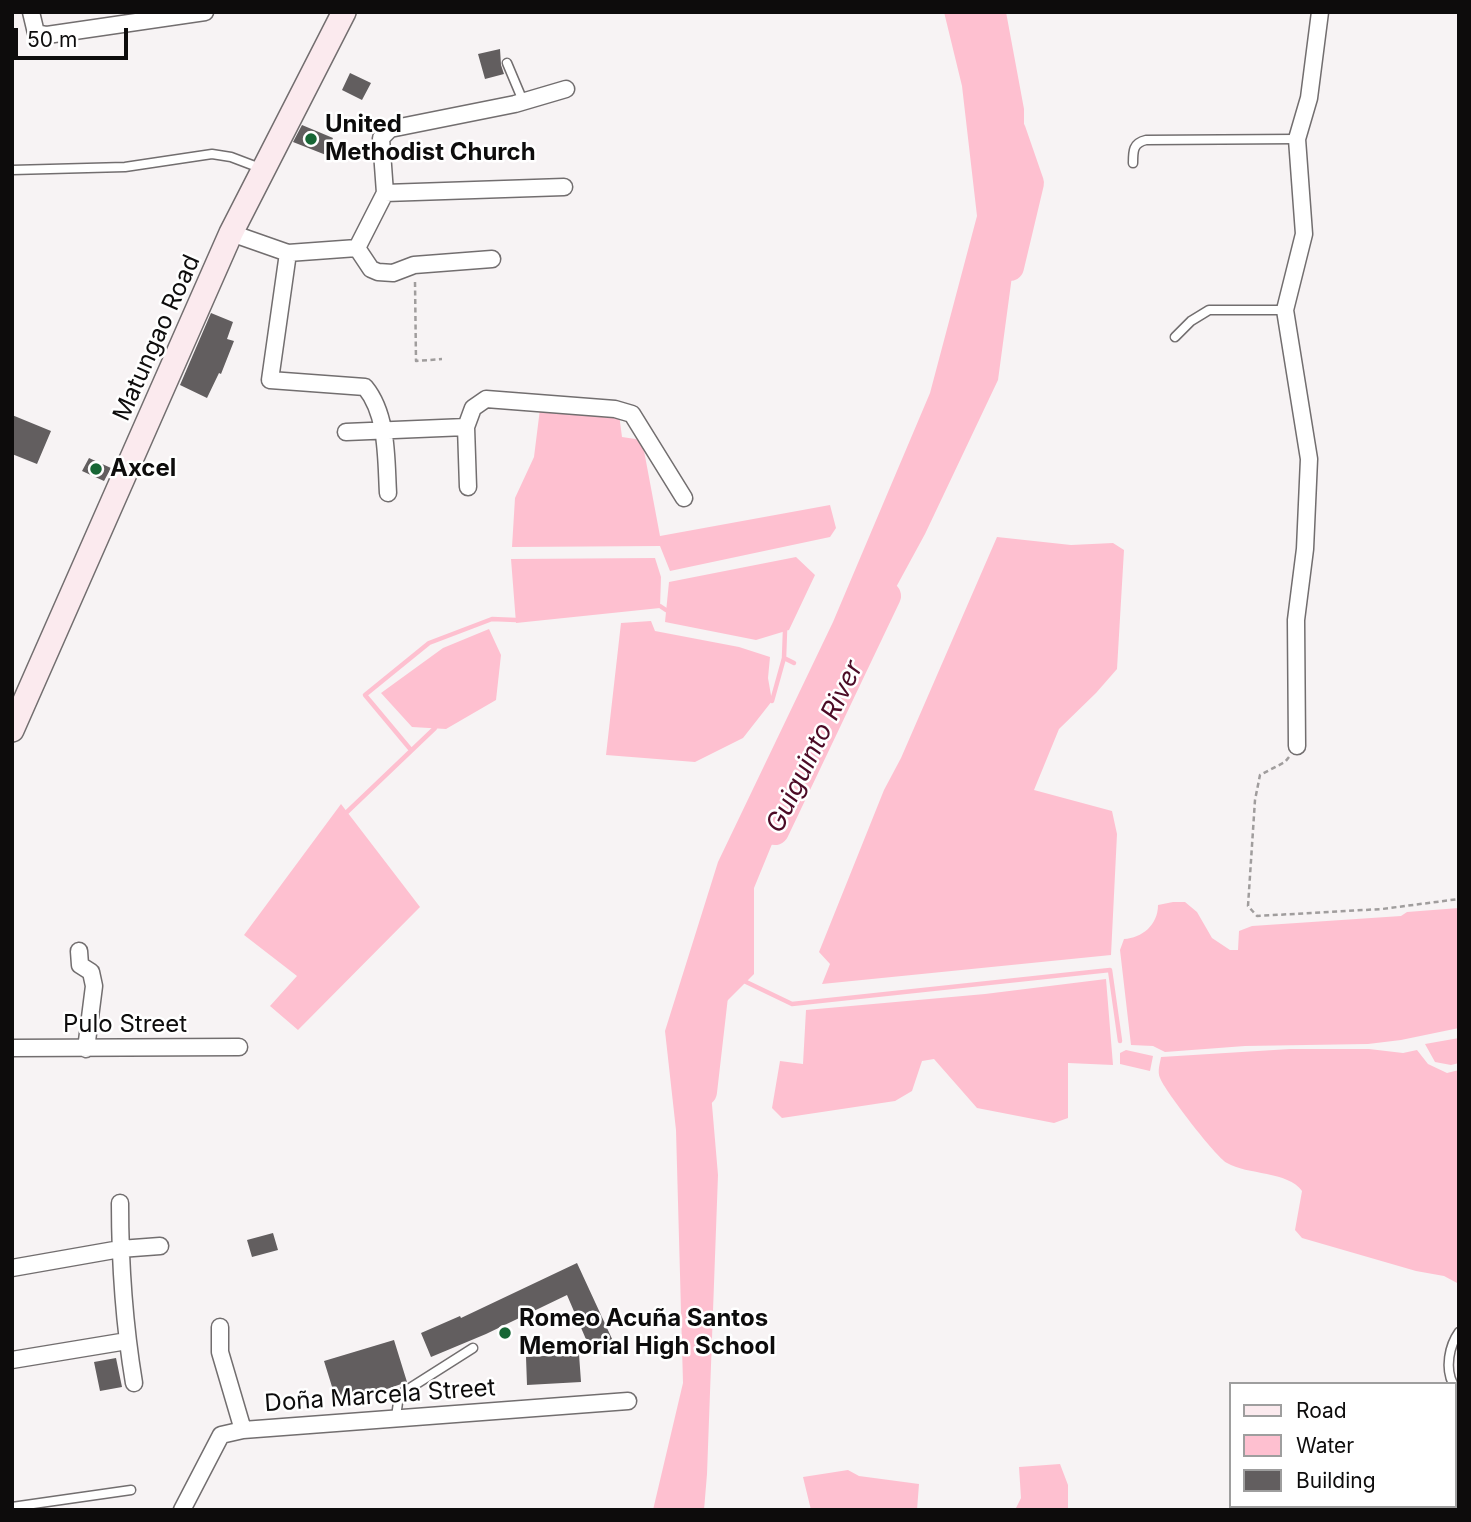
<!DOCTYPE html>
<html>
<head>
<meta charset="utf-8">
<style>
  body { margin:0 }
  #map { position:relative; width:1471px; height:1522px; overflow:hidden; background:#f7f3f4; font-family:Inter,sans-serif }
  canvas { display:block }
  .frame { position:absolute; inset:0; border:14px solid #0d0c0c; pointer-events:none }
  .legend { position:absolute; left:1229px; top:1382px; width:228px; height:126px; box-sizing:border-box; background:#fff; border:2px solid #9e9e9e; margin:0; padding:9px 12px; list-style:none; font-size:21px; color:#0d0c0c }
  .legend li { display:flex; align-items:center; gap:14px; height:35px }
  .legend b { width:35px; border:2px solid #9e9e9e }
  .scale { position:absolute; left:14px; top:28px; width:114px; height:32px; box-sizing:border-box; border:4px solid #0d0c0c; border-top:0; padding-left:9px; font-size:21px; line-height:24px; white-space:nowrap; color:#0d0c0c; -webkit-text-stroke:5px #fff; paint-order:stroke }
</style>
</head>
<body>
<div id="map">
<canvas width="1471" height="1522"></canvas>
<div class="frame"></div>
<ul class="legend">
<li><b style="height:9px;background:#fbeaee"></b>Road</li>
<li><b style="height:19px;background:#fec0d0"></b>Water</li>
<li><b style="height:19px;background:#625e5f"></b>Building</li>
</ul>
<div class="scale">50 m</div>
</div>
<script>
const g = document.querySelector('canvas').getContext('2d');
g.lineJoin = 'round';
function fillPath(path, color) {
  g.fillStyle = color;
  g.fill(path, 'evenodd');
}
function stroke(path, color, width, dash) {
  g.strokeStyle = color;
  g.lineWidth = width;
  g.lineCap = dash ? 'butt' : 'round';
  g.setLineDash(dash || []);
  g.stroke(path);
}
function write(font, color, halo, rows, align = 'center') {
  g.font = font + ' Inter,sans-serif';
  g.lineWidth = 5;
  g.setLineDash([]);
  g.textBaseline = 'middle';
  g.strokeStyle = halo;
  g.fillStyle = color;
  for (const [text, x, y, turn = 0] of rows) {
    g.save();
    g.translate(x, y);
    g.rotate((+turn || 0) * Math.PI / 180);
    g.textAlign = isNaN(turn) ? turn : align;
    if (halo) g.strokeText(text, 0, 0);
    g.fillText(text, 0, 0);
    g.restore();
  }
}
fillPath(new Path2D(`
  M944 12H1006L1024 109V187L998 380 925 534 820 727 754 888V974L705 1023 718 1175 707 1474 704 1510H653L683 1383 676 1130 665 1031 718 862 833 622 930 393 977 216 962 86Z
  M540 409 619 414 622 437 642 440 660 536 830 505 836 528 830 537 670 571 660 546 512 547 515 498 534 457Z
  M997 537 1071 545 1113 543 1124 550 1117 669 1096 693 1059 729 1034 790 1112 811 1117 834 1111 955 822 984 830 964 819 952 884 790 901 758Z
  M796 557 815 575 789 630 756 640 665 622 669 582Z
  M655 558 661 577 660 608 516 623 511 559Z
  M651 621 655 631 739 647 770 657 768 678 772 701 743 738 695 762 606 755 621 623Z
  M489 629 501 655 496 700 446 729 412 727 381 693 443 648Z
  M341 804 420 907 298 1030 270 1006 297 976 244 935Z
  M1173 902H1185L1197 912 1212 938 1230 950H1238L1239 931 1252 926 1401 916 1407 912 1459 908V1028L1401 1040 1368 1044 1245 1046 1165 1052 1153 1046 1131 1045 1120 950 1124 939C1142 938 1158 925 1158 905Z
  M1106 979 1113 1065 1068 1063V1118L1054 1123 977 1108 934 1059 922 1061 912 1091 895 1101 782 1118 772 1108 780 1061 803 1064 806 1010 985 994Z
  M1459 1038V1063L1451 1065 1435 1062 1425 1044Z
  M1290 1049H1369L1403 1053 1417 1050 1428 1064 1447 1073 1459 1070V1284L1444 1276 1416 1271 1302 1238 1295 1230 1302 1191C1288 1171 1247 1175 1227 1163 1216 1157 1165 1091 1160 1078 1157 1072 1160 1063 1161 1057Z
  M1126 1050 1153 1056 1150 1071 1120 1064V1053Z
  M1060 1464 1068 1485V1510H1015L1021 1498 1019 1467Z
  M848 1470 859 1476 919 1484 917 1510H811L803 1477Z`), '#fec0d0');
stroke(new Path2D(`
  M660 606 666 610
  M784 658 794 663
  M772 701 784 658 785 631
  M411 750 365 695 429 643 492 619 516 620
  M347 812 435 728
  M742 980 792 1004 1110 970 1120 1041`), '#fec0d0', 4.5);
stroke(new Path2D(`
  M1010 267 1030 183 1012 131
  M775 831 887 596
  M703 1092 716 979`), '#fec0d0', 28);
fillPath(new Path2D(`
  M500 49 501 65 504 74 485 79 478 54Z
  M350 73 371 83 362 100 342 90Z
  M302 125 333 138 326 155 293 142Z
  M211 313 233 322 227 339 234 341 221 374 219 373 207 398 180 385Z
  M12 415 51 431 37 464 12 454Z
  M89 458 111 468 104 481 82 471Z
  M273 1233 278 1250 252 1257 247 1240Z
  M577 1263 613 1341 591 1351 567 1295 486 1334 431 1357 421 1333 460 1316 461 1318Z
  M394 1340 407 1382 338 1406 324 1361Z
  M579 1354 581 1382 527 1385 526 1357Z
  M116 1358 122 1387 100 1391 94 1362Z`), '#625e5f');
const service = new Path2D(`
  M507 63 523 101
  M1133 163C1133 151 1133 143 1146 140L1297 139
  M12 170 125 167 212 154 231 157 260 168
  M1175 337 1191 321 1209 310H1285
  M1453 1384C1445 1368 1449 1346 1459 1332
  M1455 1387 1459 1400 1455 1428
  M396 1417 399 1395 473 1348
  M12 1507 131 1490`);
const minor = new Path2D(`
  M31 12 36 33 47 35 205 12
  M385 193 564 187
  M231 233 288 253 357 248 385 193 381 138 390 129 515 104 566 89
  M357 248 371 269 378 272 393 273 414 265 492 259
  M288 253 270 380 365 387C388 415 386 459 388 493
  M466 427 473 408 486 399 615 409 632 414 684 498
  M346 432 466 427 468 487
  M1297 746 1296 620 1305 549 1309 459 1285 310 1304 234 1297 139 1309 98 1320 12
  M79 951 80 965 91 972 94 986 86 1049
  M12 1048 239 1047
  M120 1203C120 1264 124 1323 134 1383
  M12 1268 120 1249 160 1246
  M220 1327V1352L243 1430
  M12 1360 127 1341
  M1455 1489 1459 1484
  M182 1510 221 1435 243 1430 628 1401
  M1438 1510 1441 1506`);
const secondary = new Path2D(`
  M12 730 231 233 344 12`);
stroke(service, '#726e6f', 11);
stroke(minor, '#726e6f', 19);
stroke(secondary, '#726e6f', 26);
stroke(new Path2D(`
  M415 282 416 361 442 359
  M1289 757 1285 762 1260 775 1255 800 1248 906 1257 916 1382 909 1459 899`), '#a09d9d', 2.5, [5, 3.5]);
stroke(service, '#fff', 8);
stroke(minor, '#fff', 16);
stroke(secondary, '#fbeaee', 23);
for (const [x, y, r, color] of [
  [311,139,7,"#176635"],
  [96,469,7,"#176635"],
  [505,1333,7,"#176635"]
]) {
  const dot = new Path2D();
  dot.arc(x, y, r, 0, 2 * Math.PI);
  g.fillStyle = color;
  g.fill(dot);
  stroke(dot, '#fff', 2.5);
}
write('bold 24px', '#0d0c0c', '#fff', [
  ["United",325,125],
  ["Methodist Church",325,153],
  ["Axcel",110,469],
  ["Romeo Acuña Santos",519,1319],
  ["Memorial High School",519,1347]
], 'left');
write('24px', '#0d0c0c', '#fff', [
  ["Matungao Road",157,338,-66],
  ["Pulo Street",125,1025],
  ["Doña Marcela Street",380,1396,-4]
]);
write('italic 26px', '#4c0b26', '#fff', [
  ["Guiguinto River",815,747,-64]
]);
</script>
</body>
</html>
